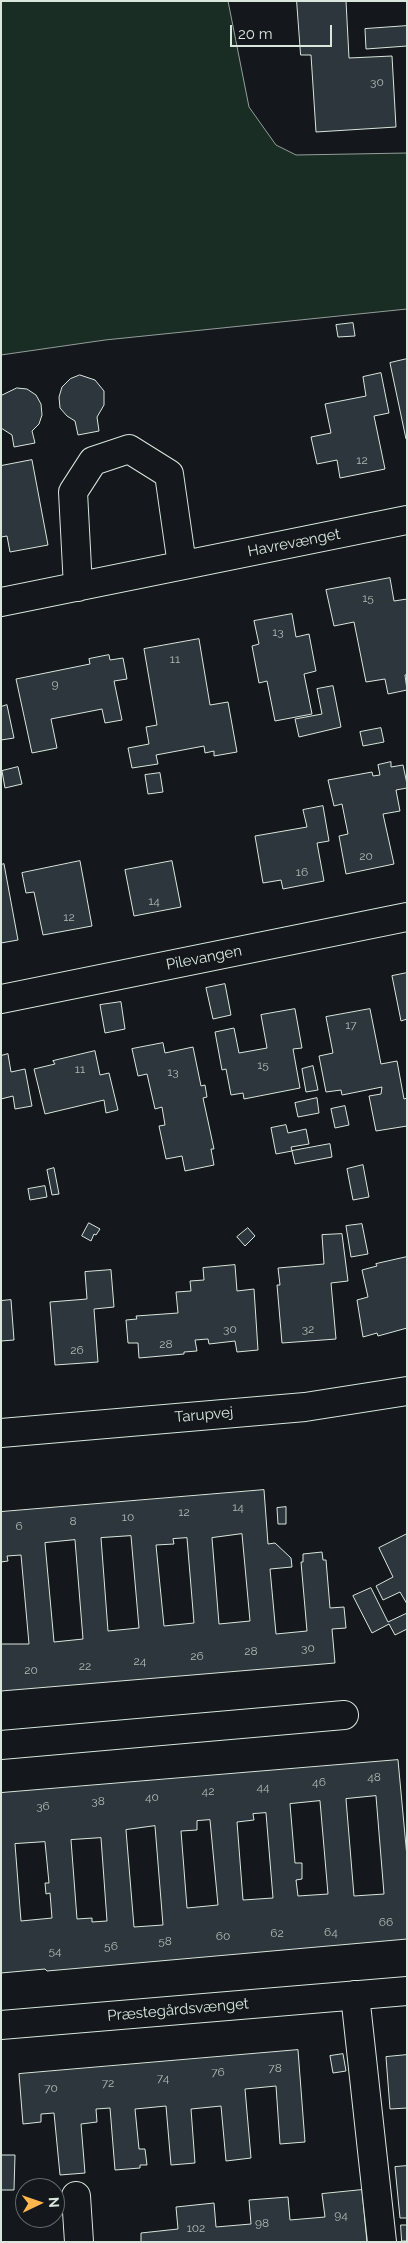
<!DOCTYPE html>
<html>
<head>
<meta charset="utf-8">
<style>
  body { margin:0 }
  #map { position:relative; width:408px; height:2243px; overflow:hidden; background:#14181c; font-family:Raleway,sans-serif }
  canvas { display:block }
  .frame { position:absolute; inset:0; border:2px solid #d8e6dc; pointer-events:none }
  .north { position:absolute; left:15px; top:2178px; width:50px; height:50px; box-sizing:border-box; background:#14181c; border:1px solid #626a69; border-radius:50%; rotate:87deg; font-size:14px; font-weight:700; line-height:20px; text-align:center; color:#d8e6dc }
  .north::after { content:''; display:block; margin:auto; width:18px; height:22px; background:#ffb74d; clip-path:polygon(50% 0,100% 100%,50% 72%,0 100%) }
  .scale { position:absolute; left:230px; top:25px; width:102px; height:22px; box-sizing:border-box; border:2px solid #d8e6dc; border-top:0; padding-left:6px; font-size:15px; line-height:18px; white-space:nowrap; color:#d8e6dc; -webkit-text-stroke:4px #14181c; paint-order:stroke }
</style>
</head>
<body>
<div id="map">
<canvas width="408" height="2243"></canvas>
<div class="frame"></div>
<div class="north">N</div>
<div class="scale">20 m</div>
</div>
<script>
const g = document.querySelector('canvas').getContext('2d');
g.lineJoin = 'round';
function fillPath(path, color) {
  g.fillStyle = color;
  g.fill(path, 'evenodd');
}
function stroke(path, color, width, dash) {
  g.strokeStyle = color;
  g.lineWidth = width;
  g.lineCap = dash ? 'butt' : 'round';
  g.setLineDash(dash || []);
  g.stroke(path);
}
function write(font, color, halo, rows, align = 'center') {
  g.font = font + ' Raleway,sans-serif';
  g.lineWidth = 4;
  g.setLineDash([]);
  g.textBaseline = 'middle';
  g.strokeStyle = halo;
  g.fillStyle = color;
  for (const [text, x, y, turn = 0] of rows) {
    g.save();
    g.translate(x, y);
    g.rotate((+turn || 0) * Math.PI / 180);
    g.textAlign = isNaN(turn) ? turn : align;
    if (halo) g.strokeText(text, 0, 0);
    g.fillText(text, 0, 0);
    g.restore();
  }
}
const green = new Path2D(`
  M1 1H228L249 107 276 145 296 155 407 153V309L105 340 1 355Z`);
fillPath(green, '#1a2d24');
stroke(green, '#939e99', 1);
const building = new Path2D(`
  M297 1H346L349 58 392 56 396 127 316 132 311 55H301Z
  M407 26V46L366 49 365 29Z
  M353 323 355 336 338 337 336 325Z
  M407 359V439H406L390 363Z
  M381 373 389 413 374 416 385 469 340 478 337 460 317 464 311 437 331 433 325 404 366 396 363 377Z
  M80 375 95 380 104 391V405L97 417 99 431 78 435 75 421 67 416 60 408 59 397 62 387 70 379Z
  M17 388 27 389 36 395 41 404 42 415 39 424 32 431 35 443 14 447 12 435 1 428V396Z
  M32 460 48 545 10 552 7 536 1 537V466Z
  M390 578 394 601 407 599V674L405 675 407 690 388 694 385 679 366 682 354 622 334 626 326 590Z
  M292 614 296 637 309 634 316 671 304 674 312 714 275 721 267 681 259 683 252 646 259 644 254 621Z
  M199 639 210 705 228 702 237 752 214 756V751L205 753 204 746 156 755 158 764 132 768 128 748 149 744 146 727 157 725 144 649Z
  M109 655 110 660 123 658 127 679 114 681 122 720 105 723 102 709 51 719 57 748 32 753 16 679 90 664 89 659Z
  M333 686 341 727 299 737 295 719 322 714 317 689Z
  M7 705 14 738 1 740V707Z
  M381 728 384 742 363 746 360 732Z
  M391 762V767L403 765 407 784V788L396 790 400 811 383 814 394 864 346 874 339 836 348 834 342 804 334 806 328 780 372 772 373 776 380 775 378 765Z
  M18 767 22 784 5 788 2 771Z
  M160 773 163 792 148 794 145 775Z
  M323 806 329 841 317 843 324 881 283 889 281 880 263 883 255 836 307 827 303 810Z
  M80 861 92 926 43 935 34 892 26 893 22 873Z
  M172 861 181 907 134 916 125 870Z
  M4 864 18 940 1 943V865Z
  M407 973V1019L401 1021 392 976Z
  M225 984 231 1015 213 1019 206 988Z
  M121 1002 125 1029 105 1033 100 1005Z
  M295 1009 302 1048 293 1049 300 1088 244 1099 243 1093 231 1095 226 1069 222 1070 215 1032 234 1028 239 1053 267 1048 261 1015Z
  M370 1009 381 1064 397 1061 404 1099 407 1098V1126L376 1131 369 1096 381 1094 382 1087 342 1095 341 1090 326 1092 319 1056 333 1053 326 1017Z
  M163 1043 165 1053 193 1047 201 1086 205 1085 207 1097 203 1098 214 1149H211L214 1165 185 1171 182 1156 166 1159 159 1126 165 1125 162 1107 155 1109 147 1074 138 1076 132 1049Z
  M95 1051 100 1075 109 1073 118 1110 106 1113 104 1100 45 1114 34 1069 55 1064 53 1061Z
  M8 1054 11 1072 25 1069 32 1106 15 1109 13 1096 1 1099V1056Z
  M313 1066 318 1090 306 1092 302 1069Z
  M317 1098 319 1113 298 1117 295 1103Z
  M345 1106 349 1125 335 1128 331 1109Z
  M286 1125 288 1133 306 1129 309 1144 291 1147 292 1151 276 1154 271 1128Z
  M330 1144 332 1157 295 1164 292 1151Z
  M363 1165 369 1197 353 1200 347 1169Z
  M54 1168 59 1194 52 1195 47 1170Z
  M45 1186 47 1197 30 1200 28 1189Z
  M89 1223 100 1229 96 1235 94 1234 91 1241 82 1236Z
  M362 1224 368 1254 351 1257 346 1226Z
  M248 1228 255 1236 245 1246 237 1237Z
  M342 1234 348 1281 331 1283 336 1339 282 1343 277 1285H280L278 1268 324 1264 322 1235Z
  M407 1257V1328L378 1336 377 1333 363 1337 357 1300 368 1297 362 1270 377 1266 376 1264Z
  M235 1265 237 1291 254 1289 258 1350 237 1352 235 1341 209 1344 208 1339 195 1340 197 1351 184 1352V1354L139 1358 138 1343H128L126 1320 137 1319 136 1316 178 1313 176 1292 191 1291 190 1281 204 1280 203 1268Z
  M111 1270 114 1307 94 1309 98 1362 55 1365 50 1302 87 1299 85 1272Z
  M11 1300 14 1340 1 1341V1301Z
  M264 1490 268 1544 275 1543 291 1558 292 1567 270 1569 276 1634 307 1631 301 1562H303V1554L322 1552 323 1560H326L330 1608 344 1607 346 1628 332 1629 335 1663 1 1691V1644H29L21 1555 7 1556 8 1561 1 1562V1512ZM242 1534 250 1621 219 1624 212 1538ZM131 1536 139 1628 108 1631 101 1538ZM187 1538 194 1623 164 1626 156 1545 174 1544 173 1539ZM75 1540 83 1639 54 1642 45 1543Z
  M286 1507V1524H278L277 1508Z
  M407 1534V1604L400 1592 383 1600 376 1586 393 1577 379 1548Z
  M371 1588 388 1622 407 1613V1629L395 1635 389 1624 372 1633 353 1596Z
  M398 1760 407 1857V1939L47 1971 45 1969 1 1973V1793ZM376 1796 384 1894 354 1896 346 1799ZM320 1801 328 1894 298 1896 296 1880 302 1879V1863H295L290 1804ZM266 1813 273 1898 243 1900 237 1822 254 1820 253 1814ZM210 1820 218 1905 187 1908 181 1831 197 1830V1821ZM155 1826 163 1925 134 1927 126 1830ZM101 1838 107 1921 92 1922V1918L77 1919 71 1840ZM45 1842 49 1883H45L46 1894 50 1893 52 1918 21 1921 15 1844Z
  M298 2050 305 2142 280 2144 276 2086 245 2089 251 2158 226 2161 221 2106 191 2109 195 2163 171 2165 166 2106 135 2109 139 2149H145L147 2165H140V2168L115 2170 110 2108 96 2109 97 2122 81 2124 85 2173 60 2175 54 2113 41 2114V2122L23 2124 19 2074Z
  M343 2054 346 2071 333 2073 330 2056Z
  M407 2055V2108L390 2109 386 2057Z
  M1 2155H15L14 2190H1Z
  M407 2166V2218H400L395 2167Z
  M362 2190 367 2242H141V2233L178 2229 176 2207 214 2203 216 2227 251 2224 249 2200 288 2197 290 2220 325 2217 322 2194Z
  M401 2225H407V2241H402Z`);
fillPath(building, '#2c363c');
stroke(building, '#d8e6dc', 1);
const minor = new Path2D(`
  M78 587 73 492 93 461 129 449 169 474 182 565
  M1 602 407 520
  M1 999 407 917
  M1 1745 344 1715
  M355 1995 382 2242
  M1 2025 407 1991
  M76 2196 79 2242`);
const tertiary = new Path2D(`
  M1 1433 305 1407 407 1391`);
stroke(minor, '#d8e6dc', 30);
stroke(tertiary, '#d8e6dc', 30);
stroke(minor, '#14181c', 28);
stroke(tertiary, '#14181c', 28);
write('12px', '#adbab4', null, [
  ["30",377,82],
  ["12",362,460],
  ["15",368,598],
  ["13",278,632],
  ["11",175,659],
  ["9",55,684],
  ["20",366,856],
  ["16",302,872],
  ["14",154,901],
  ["12",69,917],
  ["17",351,1025],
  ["15",263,1065],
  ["11",80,1069],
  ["13",173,1072],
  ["30",230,1329],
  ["32",308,1329],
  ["28",166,1344],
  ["26",77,1350],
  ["14",238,1507],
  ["12",184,1512],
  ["10",128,1517],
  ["8",73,1521],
  ["6",19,1526],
  ["30",308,1648],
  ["28",251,1651],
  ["26",197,1656],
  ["24",140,1661],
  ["22",85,1666],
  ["20",31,1670],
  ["48",374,1777],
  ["46",319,1782],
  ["44",263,1787],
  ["42",208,1791],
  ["40",152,1797],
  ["38",98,1801],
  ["36",43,1806],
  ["66",386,1922],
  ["64",331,1932],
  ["62",277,1933],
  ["60",223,1936],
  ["58",165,1941],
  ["56",111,1946],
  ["54",55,1951],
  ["78",275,2068],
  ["76",218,2072],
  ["74",163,2078],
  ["72",108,2083],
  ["70",51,2088],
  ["94",341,2215],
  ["98",262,2223],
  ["102",196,2228]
]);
write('15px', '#d8e6dc', '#14181c', [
  ["Havrevænget",294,543,-11],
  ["Pilevangen",204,958,-11],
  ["Tarupvej",204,1415,-5],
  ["Præstegårdsvænget",178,2010,-5]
]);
</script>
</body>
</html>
